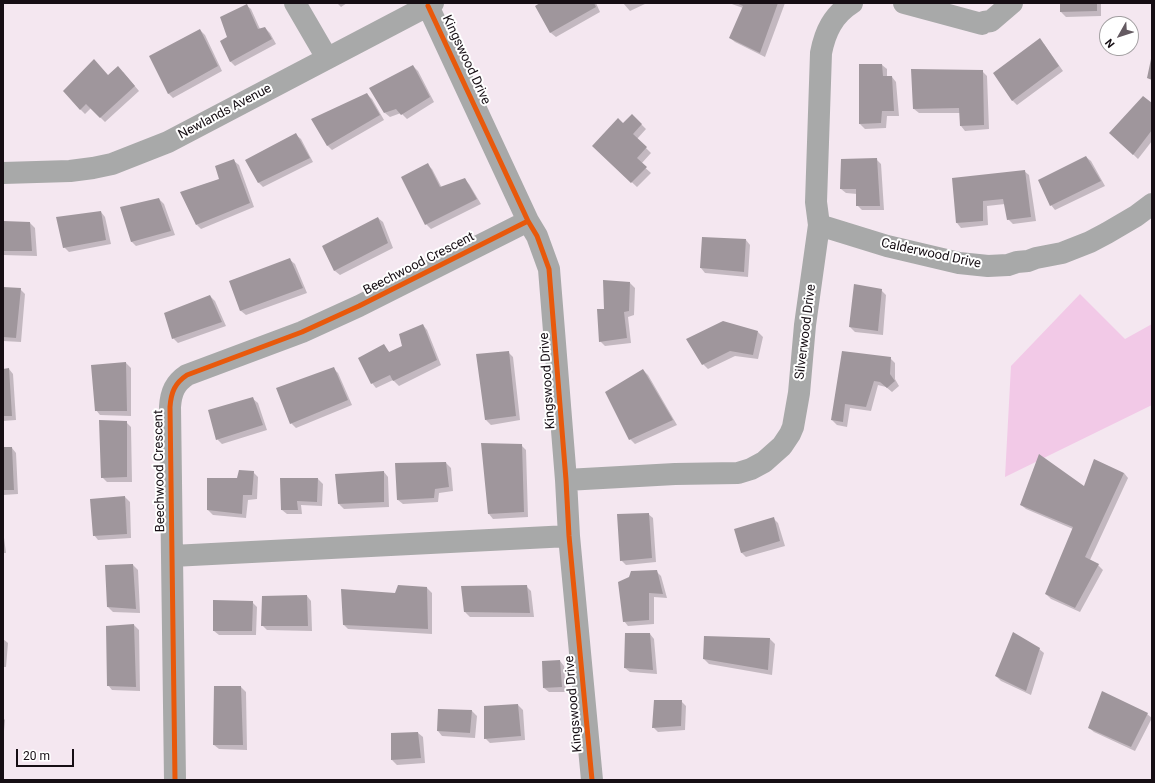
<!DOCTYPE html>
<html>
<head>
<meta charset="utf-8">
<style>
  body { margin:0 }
  #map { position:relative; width:1155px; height:783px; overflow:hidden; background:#f4e7f0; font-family:Roboto,sans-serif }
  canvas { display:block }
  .frame { position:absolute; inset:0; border:4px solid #160e14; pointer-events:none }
  .north { position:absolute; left:1099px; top:16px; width:40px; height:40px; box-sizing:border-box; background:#fff; border:1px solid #a29fa1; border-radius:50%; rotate:231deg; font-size:11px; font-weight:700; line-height:16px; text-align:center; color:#160e14 }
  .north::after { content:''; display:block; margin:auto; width:14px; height:18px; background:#645a61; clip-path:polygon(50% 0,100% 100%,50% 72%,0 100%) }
  .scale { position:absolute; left:16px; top:749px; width:58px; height:18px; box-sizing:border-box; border:2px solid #160e14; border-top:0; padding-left:5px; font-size:12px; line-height:14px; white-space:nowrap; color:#160e14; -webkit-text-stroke:3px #fff; paint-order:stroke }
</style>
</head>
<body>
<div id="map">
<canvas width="1155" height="783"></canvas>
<div class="frame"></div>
<div class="north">N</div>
<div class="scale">20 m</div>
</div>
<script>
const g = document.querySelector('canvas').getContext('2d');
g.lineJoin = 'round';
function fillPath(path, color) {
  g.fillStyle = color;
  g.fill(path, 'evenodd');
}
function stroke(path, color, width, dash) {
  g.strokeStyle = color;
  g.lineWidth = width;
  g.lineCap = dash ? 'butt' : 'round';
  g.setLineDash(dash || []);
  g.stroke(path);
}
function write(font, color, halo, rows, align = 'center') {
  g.font = font + ' Roboto,sans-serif';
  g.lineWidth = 4;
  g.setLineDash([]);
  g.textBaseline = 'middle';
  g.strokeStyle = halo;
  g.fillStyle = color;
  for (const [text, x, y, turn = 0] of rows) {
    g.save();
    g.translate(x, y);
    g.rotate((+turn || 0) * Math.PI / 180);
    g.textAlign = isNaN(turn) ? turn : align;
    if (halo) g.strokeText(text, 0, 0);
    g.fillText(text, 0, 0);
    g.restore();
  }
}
fillPath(new Path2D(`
  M1080 294 1125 339 1152 324V405L1005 477 1011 366Z`), '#f2c9e7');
fillPath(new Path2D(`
  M337 3H347L341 7Z
  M542 3H596L600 12 556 37 551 33 536 6Z
  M623 3H647L630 11Z
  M729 3H785L765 57 735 42 730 38 743 8Z
  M1061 3H1101V16L1066 17 1061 12Z
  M246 5 251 9 260 29 265 28 270 33 276 44 235 66 230 61 228 38Z
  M200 30 205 35 222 71 173 98 168 93Z
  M1044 44 1063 71 1017 105 1012 100Z
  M882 65 887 69V77H892L896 82 899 116H887L886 128 865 129 860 124Z
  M413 66 418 71 434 102 407 119 401 113 390 117 385 113Z
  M982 71 987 76 989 129 965 131 961 126 960 113H919L914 109Z
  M123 72 139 91 105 122 91 108 85 114 80 109 108 76Z
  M367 94 372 99 384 120 332 150 327 145Z
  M1152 105V141L1138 159 1111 133Z
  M3 113 4 114V140H3Z
  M632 115 646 129 637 139 651 153 641 164 651 173 637 187 593 146 623 124Z
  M296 135 301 139 313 162 263 187 259 183 247 161Z
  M1086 157 1091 161 1105 186 1055 210 1051 205Z
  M876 159 881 164 884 210H862L857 205V194L846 193 841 189Z
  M234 161 239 165 254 207 201 229 197 225Z
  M427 164 432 169 442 188 464 179 469 184 481 204 431 229 426 224Z
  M1024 171 1029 175 1036 221 1013 224 1008 219 1005 204 987 206 988 225 961 228 957 223 953 179Z
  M159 199 164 204 175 235 136 246 131 241Z
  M101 212 105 217 111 244 69 252 64 247Z
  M378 218 383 222 393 248 340 275 335 271 324 246Z
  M3 222 30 223 35 228 37 256 3 255Z
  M746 240 750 245 748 277 705 273 701 268Z
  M290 260 295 264 307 293 246 315 241 311 230 281Z
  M630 283 635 288 634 315 628 317 631 343 605 346 600 341 605 310Z
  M3 288 20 289 25 294 21 342 3 341Z
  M881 290 886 295 883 335 855 332 850 327Z
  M210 296 215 301 226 326 178 343 173 338Z
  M423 325 427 330 441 365 399 386 393 380 376 388 372 383 384 346 390 353 403 347Z
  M758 332 763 337 758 359 735 356 708 369 703 364Z
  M508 352 513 357 520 420 491 425 486 420Z
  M843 352 890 358 895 363V379L899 386 892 392 886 387 878 385 871 411 850 408 847 427 837 425 832 420Z
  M126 363 131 368V416L100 415 96 410Z
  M333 368 338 373 352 405 296 428 291 423Z
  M9 369 13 374 16 420 3 421V370Z
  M643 370 648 375 677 425 635 444 630 439Z
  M253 399 258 403 267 430 222 444 217 439Z
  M126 422 131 427 132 482H107L102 477Z
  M521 445 526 450 528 517 493 519 489 514Z
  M3 448H12L16 453 18 494 3 495Z
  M446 463 451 468 453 491 439 493 438 502 403 504 398 500Z
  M253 472 258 477 257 499 248 500 246 518 213 515 208 510 238 479Z
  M384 472 388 477 389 507 344 509 339 504 336 475Z
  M1124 473 1128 478 1090 560 1098 565 1103 570 1080 612 1051 599 1046 594 1073 529 1026 509 1021 505 1084 487Z
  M318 479 323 484 322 506 301 505 302 514H287L282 510Z
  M125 497 130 502 131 538 98 540 94 535 91 500Z
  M648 514 653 518 656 562 626 565 621 560Z
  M773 518 778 523 785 546 746 557 741 552Z
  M3 530 6 553H3Z
  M133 565 138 570 140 613 113 612 108 607Z
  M656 571 661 576 667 598 654 597V624L628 626 624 621Z
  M526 586 531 591 534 617H470L465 612Z
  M427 588 432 593V634L348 629 344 625 395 594Z
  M307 596 311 601 312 631 267 630 262 625Z
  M252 602 257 607 256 635H219L214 631Z
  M134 625 139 630 140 691 112 690 108 685Z
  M650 634 654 639 657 674 630 672 625 668Z
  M3 639 8 643 6 667H3Z
  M770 639 775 644 772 675 709 664 704 659Z
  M1039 649 1044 653 1031 695 1001 681 996 676Z
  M560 661 564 666 566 692H549L544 688Z
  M215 687H241L246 692 247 750 219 749 214 745Z
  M681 701 686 706 685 730 658 732 653 727Z
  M518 705 523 710 525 740 490 743 485 738Z
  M439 710 472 711 477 716 475 738 442 736 438 731Z
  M1147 714 1152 718 1135 751 1094 732 1089 728Z
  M3 718 5 720 3 742Z
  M418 733 423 737 425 763 397 765 392 760Z`), '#0003');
fillPath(new Path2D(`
  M540 3H594L596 7 550 33 535 6Z
  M736 3H778L760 53 729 38 743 6Z
  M1060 3H1097V11L1060 12Z
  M247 4 258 29 265 27 272 39 230 62 220 41 227 37 220 17Z
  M200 29 218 66 168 94 149 56Z
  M1040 38 1059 66 1012 101 993 73Z
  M94 59 108 75 118 66 135 86 100 118 86 104 80 110 63 91Z
  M1151 59H1152V80L1147 78Z
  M859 64H882L883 76H892L894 111H882L881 123 859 124Z
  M413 65 430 97 401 115 396 109 384 113 369 88Z
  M911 69 983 70 984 125 960 126 959 108 913 109Z
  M367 93 380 115 327 146 311 119Z
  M1143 96 1152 103V130L1133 155 1109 133Z
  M632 114 642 124 633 134 647 147 637 158 647 167 631 183 592 146 618 118 623 123Z
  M296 133 310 158 258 183 245 160Z
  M1086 156 1101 181 1050 206 1038 180Z
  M877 158 880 206H856V189H840L841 159Z
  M234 159 250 203 196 225 180 192 219 179 215 166Z
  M428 163 440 187 465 178 477 199 425 225 401 177Z
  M1025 170 1031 217 1007 220 1003 199 983 201V221L956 223 952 178Z
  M159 198 171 231 131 242 120 207Z
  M101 211 106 240 63 248 56 217Z
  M378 217 388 243 334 271 322 246Z
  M3 221 30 222 32 251H3Z
  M702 237 746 239 744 272 700 268Z
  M290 258 303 288 240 311 229 281Z
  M603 280 630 282 629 311 624 312 627 338 599 342 597 309H604Z
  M854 284 882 289 878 331 849 327Z
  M3 287 21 288 16 338 3 337Z
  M210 295 222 322 172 339 164 313Z
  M723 321 758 331 753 355 730 351 702 365 686 339Z
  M423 324 437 360 393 381 390 375 371 384 358 358 384 344 389 352 402 346 399 334Z
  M509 351 516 416 485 420 476 354Z
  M842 351 891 357 890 374 895 381 887 388 880 382 874 381 866 407 845 404 843 422 831 420Z
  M126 362 127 411H95L91 365Z
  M334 367 348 400 290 424 276 388Z
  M9 368 12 416H3V369Z
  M643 369 673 420 629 440 605 392Z
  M253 397 263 425 216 440 208 410Z
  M99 420 127 421V477L101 478Z
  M481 443 522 444 524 512 488 514Z
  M3 447H12L14 490H3Z
  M1039 454 1084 486 1094 459 1124 473 1085 557 1099 564 1075 608 1045 594 1073 527 1020 505Z
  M446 462 449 487 435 489 434 498 397 500 395 463Z
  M239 470 254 471 252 495H243L242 514 207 510V478H237Z
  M384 471V502L338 504 335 474Z
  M280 478H318L317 502 297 501 298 510H281Z
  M125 496 127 534 93 536 90 499Z
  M649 513 652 558 620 561 617 514Z
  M774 517 780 541 741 553 734 529Z
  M133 564 136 609 107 607 105 565Z
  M657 570 663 594 649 593V620L623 622 618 582 629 577 631 571Z
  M398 585 427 587 428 629 343 625 341 589 395 593Z
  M527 585 530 613 464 612 461 586Z
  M307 595 308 626H261L262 596Z
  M213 600 253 601 252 631H213Z
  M134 624 136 687 107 686 106 626Z
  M1013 632 1040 648 1026 691 995 676Z
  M625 633H650L653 670 624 668Z
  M704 636 770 638 768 670 703 659Z
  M560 660 562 687 543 688 542 661Z
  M214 686H241L243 745H213Z
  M1102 691 1148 713 1131 747 1088 728Z
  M654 700H682L681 726 652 728Z
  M518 704 521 736 484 739V706Z
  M438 709 472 710 470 733 437 731Z
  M418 732 421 758 391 760V733Z`), '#9f969c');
stroke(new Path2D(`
  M295 3 327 58
  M904 3 982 24 984 22 991 21 1012 3
  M428 6 528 221 537 236 549 269 566 480 569 536 592 780
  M3 173 70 171 93 168 112 164 168 142 433 3
  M819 225 887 246 959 263 988 266 1008 265 1017 262 1028 261 1036 258 1062 253 1090 242 1107 233 1136 216 1152 204
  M566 480 675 474 738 473 751 469 764 462 782 446 790 434 793 427 799 393 805 325 819 225 816 202 821 53C825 32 833 15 852 3
  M172 556 569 536
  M175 780 170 407C171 392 175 383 187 375L302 332 359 306 528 221`), '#a8a9a9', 22);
stroke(new Path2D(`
  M428 6 528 221 537 236 549 269 566 480 569 536 592 780
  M175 780 170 407C171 392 175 383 187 375L302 332 359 306 528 221`), '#e8590c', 5);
write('13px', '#160e14', '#fff', [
  ["Kingswood Drive",466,60,65],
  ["Newlands Avenue",225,112,-28],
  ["Calderwood Drive",931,254,12],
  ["Beechwood Crescent",419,264,-27],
  ["Silverwood Drive",806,332,-83],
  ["Kingswood Drive",548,381,-94],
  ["Beechwood Crescent",160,471,-91],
  ["Kingswood Drive",574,704,-95]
]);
</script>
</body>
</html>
